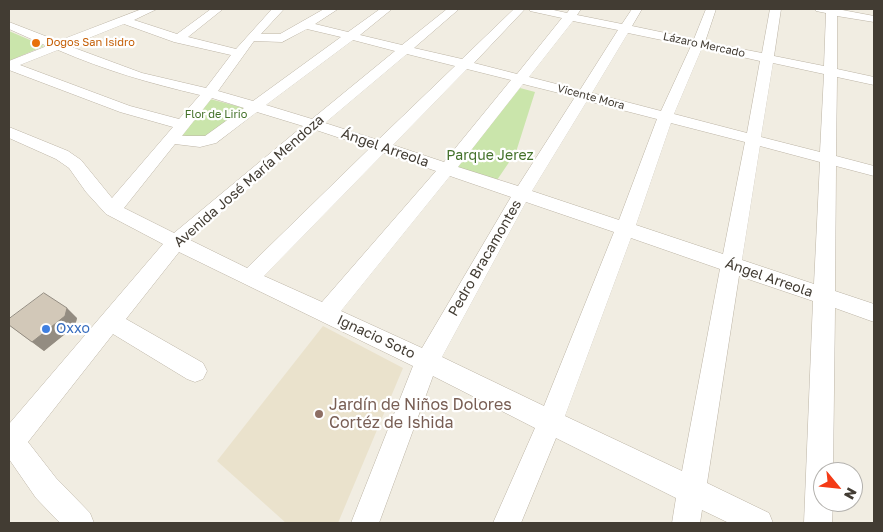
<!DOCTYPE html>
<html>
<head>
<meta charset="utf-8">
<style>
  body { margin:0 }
  #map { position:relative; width:883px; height:532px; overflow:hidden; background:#f1ede2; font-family:"Golos Text",sans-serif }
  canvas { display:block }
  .frame { position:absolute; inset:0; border:10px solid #423c33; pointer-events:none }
  .north { position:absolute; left:813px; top:462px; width:50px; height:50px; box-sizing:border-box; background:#fff; border:1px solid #b3b1ad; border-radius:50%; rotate:118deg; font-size:14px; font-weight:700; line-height:20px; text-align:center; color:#423c33 }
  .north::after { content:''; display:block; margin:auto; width:18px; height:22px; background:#f43b16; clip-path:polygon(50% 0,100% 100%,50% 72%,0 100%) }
</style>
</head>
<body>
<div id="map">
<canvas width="883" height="532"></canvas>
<div class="frame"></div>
<div class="north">N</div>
</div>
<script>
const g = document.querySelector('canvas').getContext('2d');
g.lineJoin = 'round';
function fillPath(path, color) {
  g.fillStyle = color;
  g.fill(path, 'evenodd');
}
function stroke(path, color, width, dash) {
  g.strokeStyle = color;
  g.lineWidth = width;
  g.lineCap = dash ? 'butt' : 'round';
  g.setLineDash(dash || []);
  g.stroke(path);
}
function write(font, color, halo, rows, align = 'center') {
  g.font = font + ' "Golos Text",sans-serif';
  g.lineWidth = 4.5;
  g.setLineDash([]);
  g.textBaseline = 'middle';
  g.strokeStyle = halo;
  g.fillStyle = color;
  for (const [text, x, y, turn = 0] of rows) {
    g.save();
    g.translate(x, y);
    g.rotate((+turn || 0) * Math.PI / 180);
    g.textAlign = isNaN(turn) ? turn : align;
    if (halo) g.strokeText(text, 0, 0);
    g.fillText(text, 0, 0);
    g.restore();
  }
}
fillPath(new Path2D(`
  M323 326 403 368 338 523H286L217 461Z`), '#eae2cc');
fillPath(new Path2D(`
  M9 31 44 46 9 61Z
  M520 88 535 92 516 152 497 180 456 167Z
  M210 99 248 109 208 139 180 135Z`), '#cae5ab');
const minor = new Path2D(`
  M142 9H157L134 20 177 34 211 9H223L188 37 236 49 272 9H284L261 34H280L324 9H338L315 24 348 32 380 9H392L360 35 402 45 447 9H459L414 48 462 59 514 9H525L474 63 517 74 562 18 530 11 529 9H549L567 13 570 9H581L577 15 622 24 632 9H642L632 26 694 39 706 9H716L705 42 762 53 770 9H781L774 56 824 66 826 13 816 11 815 9H837L874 16V22L837 16V69L874 77V85L837 77 836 156 874 166V176L836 166 835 291 874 304V322L835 308 833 472H823V502H833L832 523H804L813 301 739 276 707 483 769 513 773 523H729L702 510 700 523H672L676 498 556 438 521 523H493L535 428 433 376 379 523H351L413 366 179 252 126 319 203 363 207 371 203 379 195 382 187 379 113 334 28 442 56 478 90 513 94 523H60L36 498 9 459V424L163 244 106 214 86 192 69 168 56 159 9 138V127L68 151 81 160 112 198 173 127 120 112 9 70V61L47 46 9 29V22L58 41ZM573 21 618 30 580 90 529 77ZM124 24 174 42 231 55 206 88 142 73 69 46ZM307 29 341 37 253 101 218 91 254 41 282 42ZM628 33 691 46 661 111 592 93ZM353 40 395 51 312 119 266 105ZM702 48 760 61 747 133 674 114ZM58 50C107 71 149 83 200 95L179 119 130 106 20 65ZM407 54 455 66 378 140 325 123ZM773 63 824 74 820 152 761 137ZM467 69 511 80 444 162 393 145ZM523 84 575 97 518 186 458 167ZM212 98 244 108 205 136H182ZM587 101 657 119 619 220 532 191ZM257 112 303 126 174 233 124 208 175 144 200 147 216 143ZM671 123 745 142 723 254 636 225ZM316 130 370 148 247 268 190 240ZM760 146 820 162 814 284 742 260ZM384 153 436 171 322 302 264 276ZM450 176 511 197 422 348 341 311ZM526 202 614 232 544 406 442 357ZM631 238 720 269 682 471 565 416Z`);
stroke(minor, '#bcb4a5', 1);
fillPath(minor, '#fff');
fillPath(new Path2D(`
  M77 318 75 326 44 351 9 325Z`), '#b5ac9e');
fillPath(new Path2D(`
  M67 308 77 318 75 326 44 351 32 342Z`), '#938c81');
const building = new Path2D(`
  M44 293 67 308 65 316 32 342 9 325V319Z`);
fillPath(building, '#d2c8b8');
stroke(building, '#938c81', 1);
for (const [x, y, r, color] of [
  [36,43,5,"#e8710a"],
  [46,329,5,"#3f7fe0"],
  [319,414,5,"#8d6e63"]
]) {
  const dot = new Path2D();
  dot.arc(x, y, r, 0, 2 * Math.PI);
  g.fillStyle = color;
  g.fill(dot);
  stroke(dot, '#fff', 2);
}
write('11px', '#c56008', '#fff', [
  ["Dogos San Isidro",46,43]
], 'left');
write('11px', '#423c33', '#fff', [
  ["Lázaro Mercado",704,45,12],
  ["Vicente Mora",591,97,15]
]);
write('11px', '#437129', '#fff', [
  ["Flor de Lirio",216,115]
]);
write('14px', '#423c33', '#fff', [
  ["Ángel Arreola",385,148,19],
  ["Avenida José María Mendoza",249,181,-41],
  ["Pedro Bracamontes",485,258,-60],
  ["Ángel Arreola",769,278,19],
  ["Ignacio Soto",376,337,25]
]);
write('14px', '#437129', '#fff', [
  ["Parque Jerez",490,156]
]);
write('14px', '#366cbe', '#fff', [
  ["Oxxo",56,329]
], 'left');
write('16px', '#785e54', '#fff', [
  ["Jardín de Niños Dolores",329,405],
  ["Cortéz de Ishida",329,423]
], 'left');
</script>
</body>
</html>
